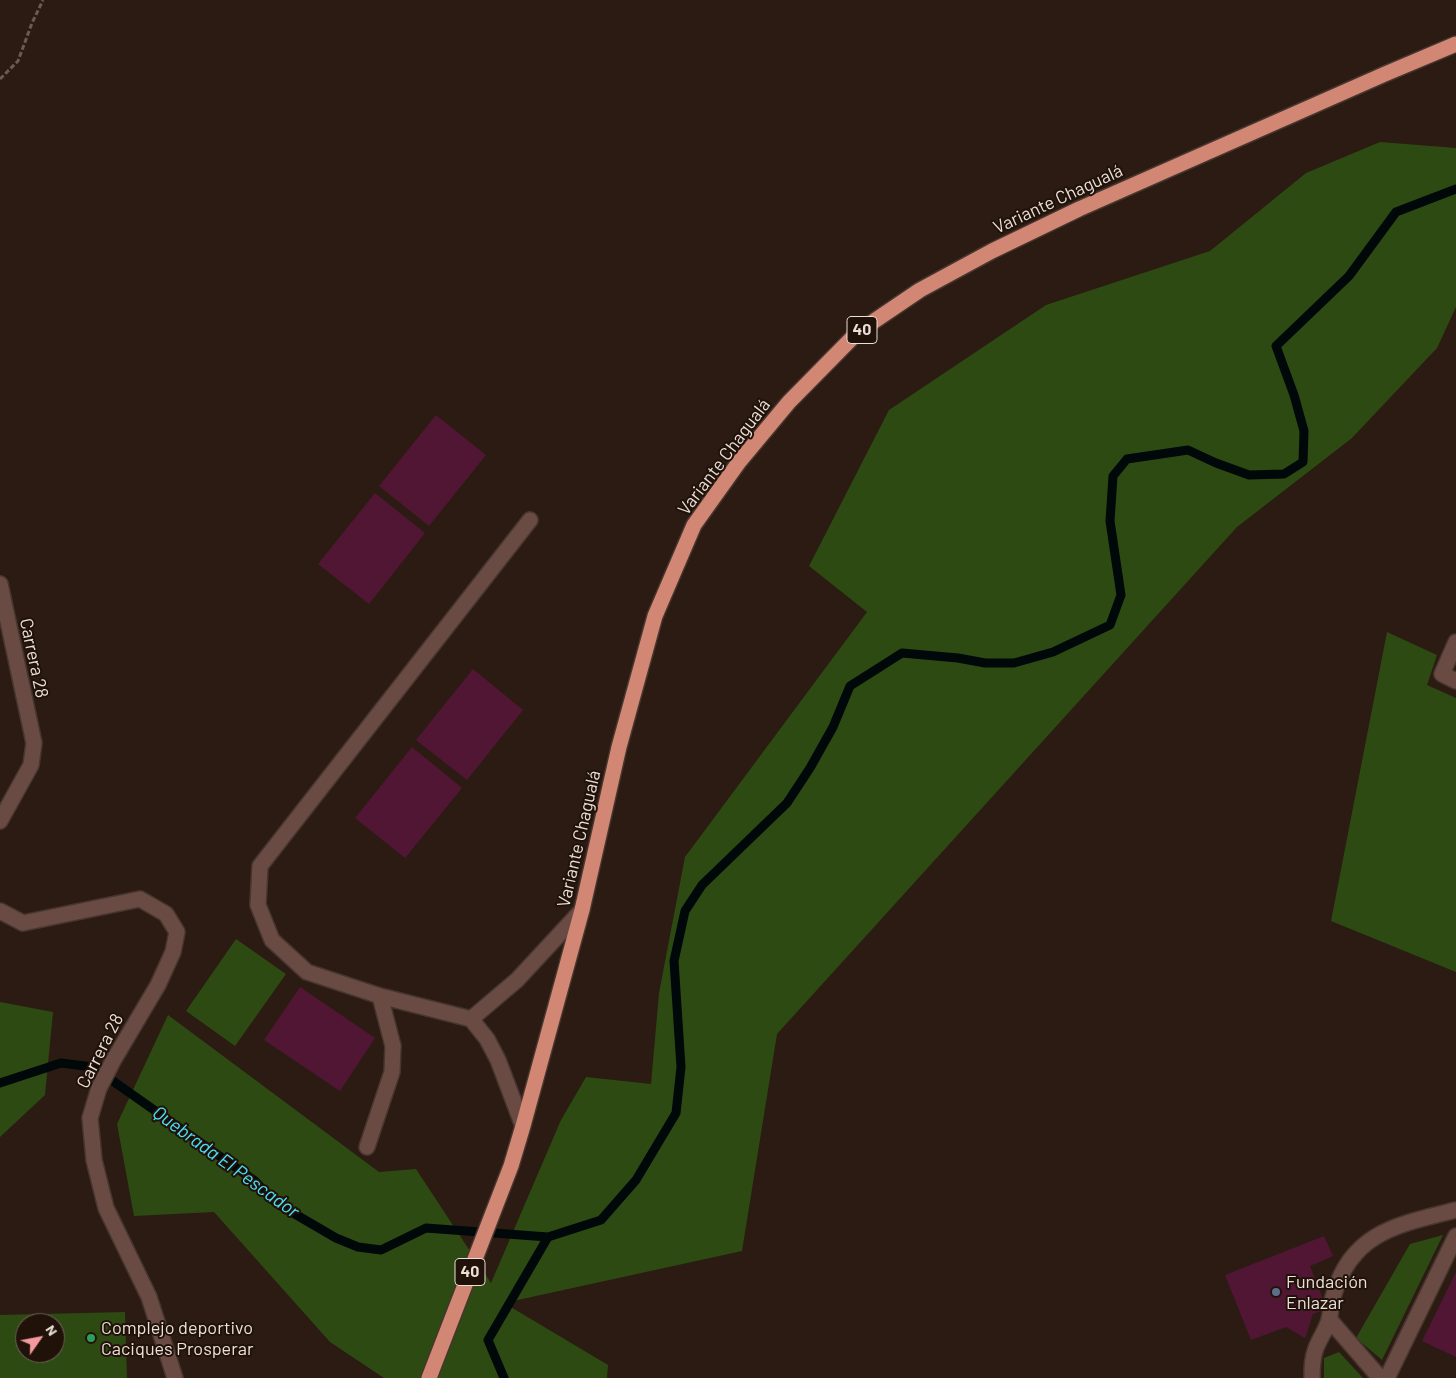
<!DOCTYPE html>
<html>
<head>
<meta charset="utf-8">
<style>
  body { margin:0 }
  #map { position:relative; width:1456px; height:1378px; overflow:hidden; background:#2b1b12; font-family:Barlow,sans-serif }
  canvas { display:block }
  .north { position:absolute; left:15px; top:1313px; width:50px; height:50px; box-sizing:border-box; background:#211209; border:1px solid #71645c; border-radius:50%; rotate:57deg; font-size:14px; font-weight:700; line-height:20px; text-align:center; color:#eadfd9 }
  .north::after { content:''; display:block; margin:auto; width:18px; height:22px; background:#f49a9f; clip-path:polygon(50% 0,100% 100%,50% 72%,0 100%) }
</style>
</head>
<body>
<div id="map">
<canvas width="1456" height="1378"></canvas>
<div class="north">N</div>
</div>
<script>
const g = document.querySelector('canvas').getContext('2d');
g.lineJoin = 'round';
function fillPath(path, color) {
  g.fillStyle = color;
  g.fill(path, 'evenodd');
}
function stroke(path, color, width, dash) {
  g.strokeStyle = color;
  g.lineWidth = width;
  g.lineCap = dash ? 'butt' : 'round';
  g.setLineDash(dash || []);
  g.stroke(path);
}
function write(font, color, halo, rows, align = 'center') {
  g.font = font + ' Barlow,sans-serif';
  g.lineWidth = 4;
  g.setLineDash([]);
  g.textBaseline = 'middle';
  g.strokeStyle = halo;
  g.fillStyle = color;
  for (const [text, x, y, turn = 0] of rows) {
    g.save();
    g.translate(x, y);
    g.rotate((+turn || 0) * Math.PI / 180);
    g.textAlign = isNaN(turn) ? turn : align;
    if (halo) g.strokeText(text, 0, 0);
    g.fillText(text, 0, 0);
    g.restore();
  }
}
fillPath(new Path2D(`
  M1380 142 1456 148V307L1437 348 1352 438 1237 527 777 1034 742 1251 504 1303 608 1365 607 1378H384L330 1342 214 1212 134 1216 117 1124 168 1015 379 1172 416 1169 491 1283 561 1120 586 1077 651 1084 659 993 685 857 867 612 809 566 889 410 1046 305 1210 251 1306 173Z
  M1387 632 1437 655 1427 685 1456 698V972L1331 921Z
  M236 939 286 974 235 1046 186 1011Z
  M0 1002 53 1012 45 1095 0 1137Z
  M1443 1235 1382 1360 1356 1338 1410 1244Z
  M125 1312 127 1378H0V1315ZM25 1323H55V1353H25Z
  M1339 1352 1363 1378H1324V1358Z`), '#2d4a13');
stroke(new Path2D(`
  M0 1083 61 1063 93 1067 255 1181 276 1203 336 1238 358 1247 381 1250 426 1228 548 1237 601 1220 636 1180 676 1113 681 1067 674 961 685 911 702 885 787 803 810 768 833 727 850 686 902 653 958 658 985 663H1014L1053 652 1110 625 1121 595 1110 521 1113 476 1127 459 1188 450 1216 463 1249 475 1284 474 1303 462 1304 431 1294 395 1276 346 1349 276 1396 212 1456 189
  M504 1378 488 1340 548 1237`), '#01080a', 9);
fillPath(new Path2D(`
  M436 415 486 455 429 526 379 486Z
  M375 493 425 533 369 604 318 564Z
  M473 669 523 710 467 780 416 740Z
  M412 747 462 788 405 858 355 818Z
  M300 987 375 1038 340 1091 264 1040Z
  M1324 1236 1333 1256 1310 1266 1327 1309 1313 1314 1305 1338 1286 1327 1251 1340 1225 1275Z
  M1456 1272V1357L1422 1341Z`), '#521635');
const lane = new Path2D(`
  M471 1019 517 980 582 910
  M523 1126 498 1060 487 1039 471 1019 380 996 307 972 272 940 258 905 260 866 530 520
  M367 1147 392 1072 393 1046 380 996`);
const street = new Path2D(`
  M0 584 34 743 31 765 0 821
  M1456 642 1442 674 1456 681
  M0 911 23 923 140 899 166 914 177 932 173 952 158 985 113 1061 99 1088 90 1118 94 1160 106 1208 149 1297 175 1378
  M1329 1319 1380 1378
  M1312 1378C1312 1368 1312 1358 1316 1348 1320 1338 1326 1330 1329 1320 1331 1312 1331 1302 1334 1294 1352 1231 1401 1224 1456 1210
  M1387 1378 1456 1236`);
const highway = new Path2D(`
  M429 1378 511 1166 523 1126 582 910 619 747 655 616 694 525 739 462 789 402 858 332 920 290 992 251 1079 209 1385 74 1456 44`);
stroke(lane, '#46362e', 18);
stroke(street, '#46362e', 18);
stroke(highway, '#46362e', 18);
stroke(new Path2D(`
  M0 79 18 61 32 23 43 0`), '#6a5b53', 3, [5, 2.5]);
stroke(lane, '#6a4b44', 15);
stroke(street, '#6a4b44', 15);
stroke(highway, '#d28774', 15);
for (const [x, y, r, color] of [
  [1276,1292,5,"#5c6f8a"],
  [91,1338,5,"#2e9e5b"]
]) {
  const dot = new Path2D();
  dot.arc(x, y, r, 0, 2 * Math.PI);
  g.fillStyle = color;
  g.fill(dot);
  stroke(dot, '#211209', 2);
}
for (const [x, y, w] of [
  [862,330,30],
  [470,1272,30]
]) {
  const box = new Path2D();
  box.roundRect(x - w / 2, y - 13.5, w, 27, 4);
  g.fillStyle = '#211209';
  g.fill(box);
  stroke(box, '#eadfd9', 1);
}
write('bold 16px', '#eadfd9', null, [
  ["40",862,330],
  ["40",470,1272]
]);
write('18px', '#eadfd9', '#211209', [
  ["Variante Chagualá",1058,199,-25],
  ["Variante Chagualá",724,457,-53],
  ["Carrera 28",34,658,78],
  ["Variante Chagualá",579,839,-77],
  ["Carrera 28",100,1051,-63]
]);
write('18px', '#eadfd9', '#211209', [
  ["Fundación",1286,1282],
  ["Enlazar",1286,1303],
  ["Complejo deportivo",101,1328],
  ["Caciques Prosperar",101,1349]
], 'left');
write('italic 19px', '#4be0f8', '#211209', [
  ["Quebrada El Pescador",226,1162,36]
]);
</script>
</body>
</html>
